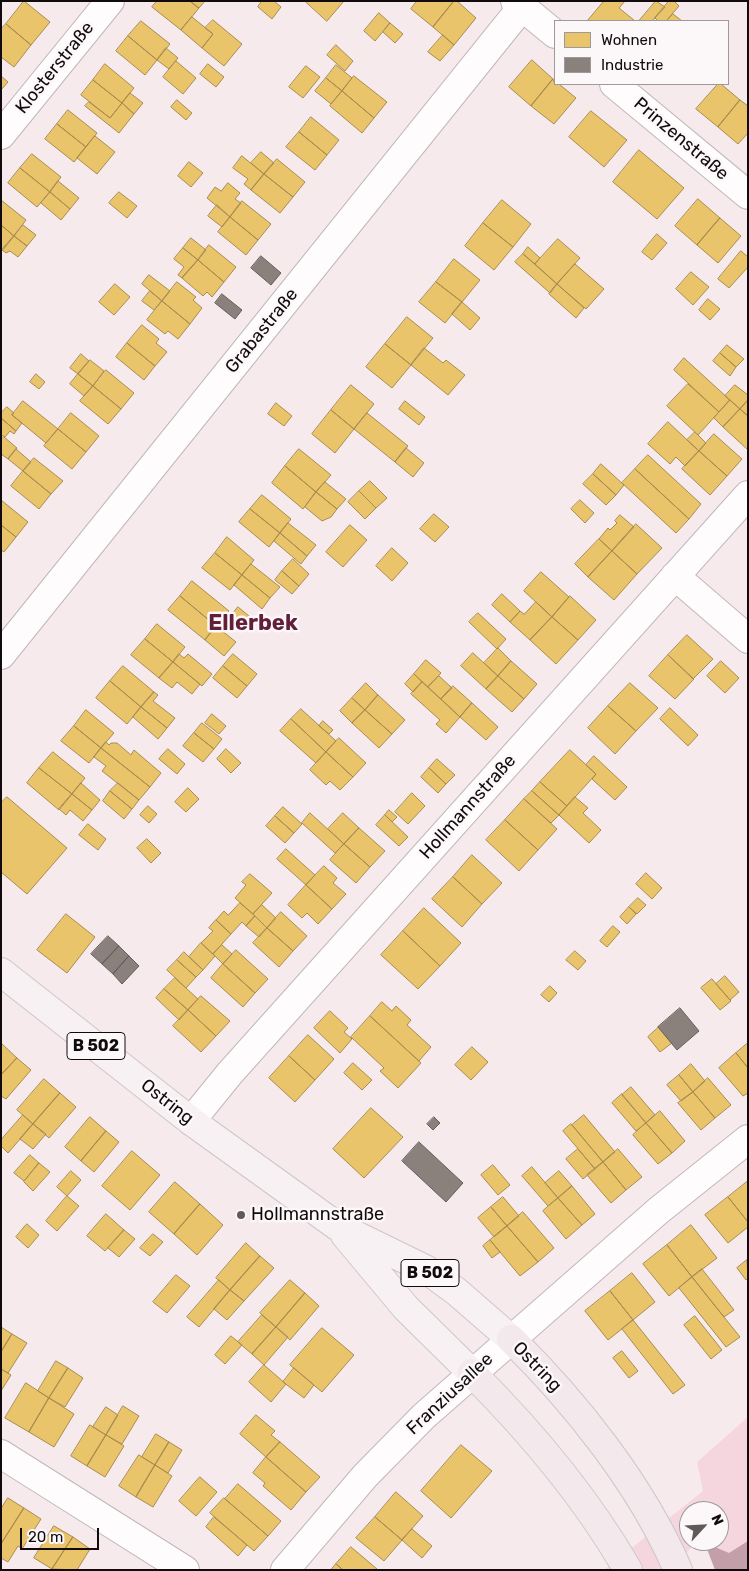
<!DOCTYPE html>
<html>
<head>
<meta charset="utf-8">
<style>
  body { margin:0 }
  #map { position:relative; width:749px; height:1571px; overflow:hidden; background:#f6eaed; font-family:Rubik,sans-serif }
  canvas { display:block }
  .frame { position:absolute; inset:0; border:2px solid #120b0d; pointer-events:none }
  .legend { position:absolute; left:554px; top:20px; width:175px; height:65px; box-sizing:border-box; background:#fcf7f8; border:1px solid #9e999a; margin:0; padding:6px 9px; list-style:none; font-size:15px; color:#120b0d }
  .legend li { display:flex; align-items:center; gap:10px; height:25px }
  .legend b { width:25px; border:1px solid #9e999a }
  .north { position:absolute; left:679px; top:1501px; width:50px; height:50px; box-sizing:border-box; background:#fcf7f8; border:1px solid #9e999a; border-radius:50%; rotate:65deg; font-size:14px; font-weight:700; line-height:20px; text-align:center; color:#120b0d }
  .north::after { content:''; display:block; margin:auto; width:18px; height:22px; background:#62595b; clip-path:polygon(50% 0,100% 100%,50% 72%,0 100%) }
  .scale { position:absolute; left:20px; top:1528px; width:79px; height:22px; box-sizing:border-box; border:2px solid #120b0d; border-top:0; padding-left:6px; font-size:15px; line-height:18px; white-space:nowrap; color:#120b0d; -webkit-text-stroke:4px #fcf7f8; paint-order:stroke }
</style>
</head>
<body>
<div id="map">
<canvas width="749" height="1571"></canvas>
<div class="frame"></div>
<ul class="legend">
<li><b style="height:14px;background:#e9c46a"></b>Wohnen</li>
<li><b style="height:14px;background:#8a817c"></b>Industrie</li>
</ul>
<div class="north">N</div>
<div class="scale">20 m</div>
</div>
<script>
const g = document.querySelector('canvas').getContext('2d');
g.lineJoin = 'round';
function fillPath(path, color) {
  g.fillStyle = color;
  g.fill(path, 'evenodd');
}
function stroke(path, color, width, dash) {
  g.strokeStyle = color;
  g.lineWidth = width;
  g.lineCap = dash ? 'butt' : 'round';
  g.setLineDash(dash || []);
  g.stroke(path);
}
function write(font, color, halo, rows, align = 'center') {
  g.font = font + ' Rubik,sans-serif';
  g.lineWidth = 5;
  g.setLineDash([]);
  g.textBaseline = 'middle';
  g.strokeStyle = halo;
  g.fillStyle = color;
  for (const [text, x, y, turn = 0] of rows) {
    g.save();
    g.translate(x, y);
    g.rotate((+turn || 0) * Math.PI / 180);
    g.textAlign = isNaN(turn) ? turn : align;
    if (halo) g.strokeText(text, 0, 0);
    g.fillText(text, 0, 0);
    g.restore();
  }
}
fillPath(new Path2D(`
  M748 1417V1570H604L703 1491 697 1462ZM689 1511H719V1541H689Z`), '#f5d6df');
fillPath(new Path2D(`
  M699 1541H707L708 1544 729 1553 748 1541V1570H676Z`), '#c29fa9');
fillPath(new Path2D(`
  M696 1541H704L715 1570H673Z`), '#f6eaed');
const homes = new Path2D(`
  M24 1 50 22 31 45 6 24Z
  M157 1H190L199 8 181 30 152 7Z
  M190 1H205L199 8Z
  M262 1H274L281 7 272 19 258 7Z
  M305 1H344L327 21Z
  M417 1H454L433 27 411 9Z
  M454 1H457L476 18 454 45 433 27Z
  M602 1H625L619 8 635 21H587L603 2Z
  M656 1 665 7 652 21H639Z
  M669 1H674L679 6 666 21H658L655 18Z
  M379 13 390 23 375 41 364 31Z
  M673 14 682 21H667Z
  M192 17 213 34 202 48 181 30Z
  M213 20 242 44 224 66 202 48 213 34 205 28Z
  M141 21 170 44 157 60 128 36Z
  M390 23 403 34 395 43 383 32Z
  M6 24 31 45 14 67 1 57V29Z
  M443 35 454 45 440 61 428 52Z
  M128 36 157 60 145 75 116 51Z
  M336 45 353 61 345 71 327 55Z
  M166 48 178 58 169 69 157 60Z
  M532 60 553 79 531 106 509 87Z
  M176 61 196 78 183 94 163 77Z
  M105 64 134 88 122 103 93 80Z
  M208 64 224 77 216 87 200 74Z
  M336 65 352 78 342 91 326 78Z
  M306 66 320 77 303 98 289 87Z
  M1 76 8 82 1 90Z
  M354 76 387 102 374 118 342 91Z
  M326 78 342 91 331 104 315 91Z
  M553 79 555 84H559L576 98 554 124 531 106Z
  M93 80 122 103 110 118 81 95Z
  M718 84H721L740 100 718 127 696 109Z
  M342 91 374 118 362 133 330 106Z
  M130 93 143 103 134 114 122 103Z
  M177 100 192 113 186 120 171 107Z
  M740 100 748 106V133L738 144 718 127Z
  M89 102 110 118 122 103 134 114 119 133 85 106Z
  M68 110 97 133 86 147 57 124Z
  M591 111 627 140 604 167 569 137Z
  M311 117 339 140 327 155 299 132Z
  M57 124 86 147 74 162 45 139Z
  M299 132 327 155 315 170 286 147Z
  M95 136 115 152 97 174 77 158Z
  M639 150 684 188 657 219 613 182Z
  M261 152 274 163 264 174 251 163Z
  M32 154 61 177 50 192 20 168Z
  M242 156 264 174 251 190 244 184 248 179 233 168Z
  M277 159 305 182 293 197 264 174Z
  M189 162 203 173 191 187 178 176Z
  M20 168 50 192 37 207 8 183Z
  M264 174 293 197 280 213 251 190Z
  M58 181 79 198 70 209 50 192Z
  M228 183 240 193 235 199 241 203 230 217 207 198 215 187 221 191Z
  M50 192 70 209 61 220 41 203Z
  M119 192 137 206 127 218 109 203Z
  M698 199 720 218 697 245 675 226Z
  M1 200 26 220 14 236 1 225Z
  M502 200 531 224 513 247 483 223Z
  M242 201 271 224 258 240 230 217Z
  M217 205 230 217 222 227 208 216Z
  M230 217 258 240 246 255 218 232Z
  M720 218 741 236 718 263 697 245Z
  M483 223 513 247 494 270 465 246Z
  M1 225 14 236 2 251 1 250Z
  M23 225 36 235 27 246 14 236Z
  M657 234 667 243 652 260 642 252Z
  M14 236 27 246 18 257 10 251 6 253 2 250Z
  M191 238 206 250 198 260 183 248Z
  M558 239 580 258 557 284 535 264Z
  M209 245 236 267 224 282 198 260Z
  M528 247 540 258 535 264 523 254Z
  M183 248 198 260 182 278 178 275 184 267 174 259Z
  M741 251 748 257V267L729 288 718 279Z
  M523 254 557 284 550 293 515 262Z
  M454 259 480 280 462 302 436 282Z
  M198 260 224 282 212 297 207 292 203 296 182 278Z
  M575 264 604 289 586 309 557 284Z
  M691 272 709 287 693 305 676 289Z
  M149 275 170 291 162 301 142 284Z
  M177 282 196 297 193 300 202 308 190 324 162 301Z
  M436 282 462 302 445 323 419 302Z
  M115 284 130 297 114 315 99 302Z
  M557 284 584 308 576 318 549 294Z
  M150 291 162 301 154 310 142 301Z
  M708 299 720 309 710 320 699 310Z
  M162 301 190 324 178 339 168 331 165 334 147 320Z
  M462 302 480 318 470 330 452 314Z
  M407 317 433 338 411 365 385 344Z
  M142 325 159 339 156 343 167 352 155 366 127 343Z
  M127 343 155 366 144 380 116 357Z
  M385 344 411 365 392 388 366 367Z
  M727 345 744 359 736 367 720 353Z
  M424 348 443 363 446 360 465 375 448 395 411 365Z
  M720 353 736 367 730 376 713 361Z
  M81 354 89 361 78 374 70 368Z
  M684 358 730 400 719 412 674 370Z
  M90 360 104 371 93 386 78 374Z
  M106 370 134 393 121 409 93 386Z
  M36 374 45 382 39 389 30 382Z
  M78 374 93 386 84 396 70 384Z
  M688 384 719 412 698 435 667 406Z
  M351 385 374 404 354 429 331 410Z
  M735 385 748 395V400L740 409 725 396Z
  M93 386 121 409 108 424 80 401Z
  M730 400 740 409 723 427 714 418Z
  M748 400V416L740 409Z
  M23 401 58 429 46 443 12 415Z
  M405 401 425 417 419 425 399 409Z
  M276 403 292 416 284 426 268 414Z
  M7 407 14 413 12 415 22 423 16 431 1 418V413Z
  M740 409 748 416V450L723 427Z
  M331 410 354 429 335 453 312 434Z
  M71 413 99 436 86 452 58 429Z
  M367 413 408 446 395 462 354 429Z
  M1 418 16 431 14 434 10 431 5 437 1 435Z
  M668 422 699 451 685 466 676 457 670 464 648 444Z
  M58 429 86 452 72 469 44 446Z
  M695 432 706 443 699 451 687 440Z
  M714 434 742 459 727 476 699 451Z
  M4 437 17 448 8 459 1 454V440Z
  M406 448 424 463 413 477 395 462Z
  M16 449 31 462 23 471 8 459Z
  M299 449 331 475 316 492 285 466Z
  M699 451 727 476 710 495 682 469Z
  M648 455 701 504 689 519 635 469Z
  M34 458 63 481 51 494 23 471Z
  M601 464 624 485 616 495 593 474Z
  M285 466 316 492 303 509 272 483Z
  M635 469 689 519 676 533 622 483Z
  M23 471 51 494 39 509 11 486Z
  M593 474 616 495 606 505 583 484Z
  M370 481 387 498 376 508 359 491Z
  M325 482 346 499 337 509 316 492Z
  M359 491 376 508 365 519 348 502Z
  M316 492 337 509 331 517 322 521 305 507Z
  M262 495 291 519 280 533 250 509Z
  M1 500 28 522 16 537 1 525Z
  M580 500 594 513 585 523 571 509Z
  M250 509 280 533 269 547 239 522Z
  M434 514 449 527 435 542 420 529Z
  M620 515 634 527 612 551 599 539 608 528 610 530 617 523 615 521Z
  M288 523 316 545 307 556 280 533Z
  M636 524 662 548 637 574 612 551Z
  M1 525 16 537 4 552 1 550Z
  M350 525 367 540 343 567 326 552Z
  M280 533 307 556 301 564 274 541Z
  M227 537 254 560 242 575 215 553Z
  M599 539 612 551 588 577 575 564Z
  M392 548 408 563 392 581 376 566Z
  M612 551 637 574 614 600 588 577Z
  M215 553 242 575 230 590 202 568Z
  M293 559 309 574 299 586 282 571Z
  M251 564 280 587 270 598 242 575Z
  M282 571 299 586 292 594 275 580Z
  M541 572 569 597 552 617 524 591Z
  M242 575 270 598 262 609 234 585Z
  M192 581 229 611 216 626 180 596Z
  M502 594 520 611 510 622 492 605Z
  M180 596 216 626 205 640 168 610Z
  M570 596 596 620 578 640 552 617Z
  M536 602 552 617 530 640 510 622 520 611 524 614Z
  M238 607 254 620 246 629 231 616Z
  M478 613 506 639 497 649 469 622Z
  M552 617 578 640 556 664 530 640Z
  M157 624 185 647 173 662 145 639Z
  M216 626 236 642 224 656 205 640Z
  M687 635 713 659 693 679 668 655Z
  M145 639 173 662 159 678 131 655Z
  M498 648 511 661 498 676 484 663Z
  M473 653 498 676 486 689 461 666Z
  M179 654 184 658 188 654 212 674 202 686 173 662Z
  M233 654 257 674 247 686 223 666Z
  M668 655 694 679 675 699 649 676Z
  M426 660 441 673 428 687 414 674Z
  M511 661 537 684 524 699 498 676Z
  M721 661 739 678 725 693 707 676Z
  M173 662 200 684 192 694 177 682 172 688 159 678Z
  M123 666 154 692 141 707 110 681Z
  M223 666 247 686 237 698 213 678Z
  M414 674 422 682 413 692 405 684Z
  M439 676 452 688 441 699 428 687Z
  M498 676 524 699 512 712 486 689Z
  M110 681 141 707 127 724 96 698Z
  M422 682 460 717 446 733 436 724 440 720 411 694Z
  M366 683 378 695 365 710 352 698Z
  M630 683 658 708 636 731 608 706Z
  M453 686 472 703 460 717 441 699Z
  M154 692 158 695 153 701 175 718 167 728 141 707Z
  M378 695 405 720 392 734 365 710Z
  M352 698 365 710 352 723 340 711Z
  M472 703 498 727 486 740 460 717Z
  M608 706 636 731 615 754 588 728Z
  M141 707 167 728 158 739 133 717Z
  M670 708 698 735 688 746 660 719Z
  M301 709 336 741 326 752 291 719Z
  M86 710 114 733 101 748 74 726Z
  M365 710 392 734 379 748 352 723Z
  M212 714 226 726 219 734 205 723Z
  M291 719 326 752 316 763 280 731Z
  M323 721 333 730 329 734 319 726Z
  M202 723 222 739 214 749 194 733Z
  M74 726 101 748 89 763 61 741Z
  M194 733 214 749 203 762 183 746Z
  M339 738 366 763 353 777 326 752Z
  M106 742 109 745 111 743H117L131 755 134 750 161 773 150 787 101 748Z
  M101 748 150 787 139 800 102 771 106 766 94 757Z
  M168 749 185 764 177 774 159 759Z
  M226 749 241 763 231 773 217 759Z
  M570 750 596 774 567 806 540 782Z
  M53 752 85 778 72 794 39 768Z
  M326 752 353 777 340 790 330 781 326 785 310 770Z
  M594 756 627 787 615 800 592 779 596 774 586 765Z
  M437 759 455 775 446 784 429 768Z
  M39 768 72 794 59 810 27 783Z
  M429 768 446 784 438 793 421 777Z
  M540 782 567 806 559 815 532 791Z
  M81 783 100 800 92 810 72 794Z
  M118 783 139 800 132 809 110 791Z
  M188 788 199 799 186 812 175 802Z
  M110 791 132 809 124 819 103 801Z
  M532 791 559 815 551 823 524 799Z
  M412 793 425 806 408 824 395 812Z
  M72 794 92 810 83 821 70 810 66 815 59 809Z
  M7 797 67 848 27 894 1 872V803Z
  M575 797 588 808 583 813 601 830 589 843 559 815Z
  M524 799 557 829 538 850 505 820Z
  M148 806 157 814 149 823 140 815Z
  M283 807 302 824 294 833 275 816Z
  M389 810 397 817 392 822 385 815Z
  M310 813 344 844 335 853 302 823Z
  M343 813 359 828 344 844 328 829Z
  M385 815 408 837 399 846 376 825Z
  M275 816 294 833 285 843 266 826Z
  M505 820 538 850 519 871 486 840Z
  M88 824 106 839 98 850 79 835Z
  M359 828 385 851 370 867 344 844Z
  M147 839 161 853 151 863 137 848Z
  M344 844 370 867 356 883 330 860Z
  M286 849 315 875 306 885 277 859Z
  M472 855 502 883 482 904 453 877Z
  M324 866 337 878 333 883 346 894 332 909 306 885Z
  M646 873 662 888 652 899 636 884Z
  M250 874 272 893 253 914 235 898 246 885 242 882Z
  M453 877 482 904 462 927 432 899Z
  M306 885 332 909 318 924 307 913 302 918 288 905Z
  M638 898 646 905 637 914 629 907Z
  M240 903 255 916 246 926 242 922 231 934 216 920 224 911 228 915Z
  M262 905 276 918 267 928 253 914Z
  M629 907 636 914 627 924 620 917Z
  M424 908 461 943 440 966 403 931Z
  M281 912 307 936 293 951 267 928Z
  M66 914 95 937 67 973 37 950Z
  M255 916 267 928 259 937 246 926Z
  M216 920 231 934 213 954 201 943 213 931 209 928Z
  M613 926 620 932 607 947 600 941Z
  M267 928 293 951 279 967 253 943Z
  M403 931 440 966 418 989 381 955Z
  M201 943 215 956 203 970 189 957Z
  M222 945 232 954 223 964 213 954Z
  M236 950 268 979 255 993 223 964Z
  M575 951 586 961 578 970 566 960Z
  M184 952 203 970 196 977 177 960Z
  M177 960 196 977 186 988 167 970Z
  M223 964 255 993 243 1007 211 978Z
  M725 976 739 992 730 1000 716 984Z
  M175 978 198 999 188 1010 164 989Z
  M712 979 731 1001 720 1010 701 988Z
  M550 986 557 993 549 1002 541 995Z
  M164 989 188 1010 179 1020 156 998Z
  M201 996 230 1021 216 1036 188 1010Z
  M382 1002 392 1011 396 1006 411 1020 407 1025 431 1047 419 1061 370 1016Z
  M188 1010 216 1036 201 1052 173 1026Z
  M330 1011 348 1028 344 1032 352 1039 340 1053 314 1028Z
  M370 1016 421 1063 398 1088 380 1071 384 1068 351 1037Z
  M659 1027 672 1043 660 1052 648 1037Z
  M308 1035 334 1059 315 1080 289 1056Z
  M748 1043V1068L736 1053Z
  M2 1044 17 1058 1 1075V1045Z
  M472 1047 488 1062 471 1080 455 1065Z
  M736 1053 748 1068V1093L743 1096 719 1068Z
  M289 1056 315 1080 295 1102 269 1078Z
  M17 1058 31 1070 6 1099 1 1096V1075Z
  M353 1063 372 1080 362 1090 344 1073Z
  M691 1064 705 1081 693 1092 679 1075Z
  M679 1075 693 1092 681 1101 667 1085Z
  M708 1078 731 1105 715 1118 693 1092Z
  M44 1079 60 1093 33 1124 17 1110Z
  M631 1087 655 1115 646 1123 622 1095Z
  M693 1092 715 1118 701 1130 678 1103Z
  M60 1093 76 1107 49 1138 33 1124Z
  M622 1094 646 1123 636 1131 612 1103Z
  M371 1108 403 1137 364 1178 333 1149Z
  M660 1111 685 1141 672 1153 646 1123Z
  M23 1115 33 1124 8 1153 1 1146V1140Z
  M584 1115 615 1152 603 1162 572 1125Z
  M90 1117 106 1131 81 1161 65 1147Z
  M646 1123 672 1153 658 1164 633 1135Z
  M33 1124 46 1134 33 1149 20 1139Z
  M571 1124 603 1162 595 1169 563 1131Z
  M106 1131 119 1142 94 1172 81 1161Z
  M578 1149 595 1169 583 1179 566 1159Z
  M618 1149 642 1177 626 1190 603 1162Z
  M132 1151 160 1175 130 1210 102 1186Z
  M30 1155 39 1163 24 1181 14 1173Z
  M603 1162 626 1190 611 1203 587 1175Z
  M39 1163 50 1172 33 1191 24 1182Z
  M493 1165 510 1185 498 1195 481 1175Z
  M532 1167 558 1198 548 1206 522 1176Z
  M71 1171 81 1180 67 1196 57 1187Z
  M559 1171 572 1186 558 1198 545 1183Z
  M748 1181V1222L728 1197Z
  M175 1182 200 1204 174 1234 149 1212Z
  M572 1186 595 1214 582 1225 558 1198Z
  M67 1196 79 1206 57 1231 46 1221Z
  M503 1197 519 1216 507 1226 491 1207Z
  M728 1197 748 1222V1227L728 1243 705 1215Z
  M558 1198 582 1225 566 1239 543 1211Z
  M200 1204 223 1225 197 1255 174 1234Z
  M491 1207 507 1226 494 1237 478 1218Z
  M523 1212 554 1248 538 1262 507 1226Z
  M106 1214 124 1230 105 1251 87 1236Z
  M27 1224 39 1235 28 1248 16 1237Z
  M691 1225 717 1258 692 1277 667 1245Z
  M507 1226 538 1262 520 1276 490 1240Z
  M124 1230 135 1239 119 1257 108 1248Z
  M153 1234 163 1242 150 1256 140 1248Z
  M490 1240 500 1252 492 1258 483 1246Z
  M246 1243 260 1256 230 1290 216 1278Z
  M667 1245 692 1277 669 1296 643 1264Z
  M260 1256 274 1268 244 1301 230 1290Z
  M747 1260 748 1278 746 1280 737 1268Z
  M702 1269 734 1310 724 1317 692 1277Z
  M632 1273 655 1302 633 1320 610 1291Z
  M176 1275 190 1286 167 1313 153 1302Z
  M692 1277 740 1337 726 1347 679 1288Z
  M219 1280 230 1290 199 1327 187 1317Z
  M290 1280 305 1293 276 1327 260 1313Z
  M230 1290 244 1301 227 1320 214 1309Z
  M610 1291 633 1320 608 1340 585 1311Z
  M305 1293 319 1306 290 1340 276 1327Z
  M262 1315 276 1327 252 1354 238 1342Z
  M695 1316 722 1350 711 1359 684 1325Z
  M633 1320 685 1385 673 1394 622 1329Z
  M1 1327 12 1334 1 1352Z
  M276 1327 288 1337 264 1365 252 1354Z
  M322 1328 354 1355 322 1392 290 1365Z
  M12 1334 27 1343 8 1373 1 1369V1352Z
  M231 1336 242 1345 225 1364 215 1355Z
  M622 1351 638 1371 629 1378 613 1358Z
  M56 1361 68 1368 49 1398 38 1391Z
  M264 1365 286 1384 271 1402 249 1382Z
  M68 1368 83 1378 65 1407 49 1398Z
  M294 1368 314 1385 304 1398 283 1382Z
  M1 1369 11 1375 1 1391Z
  M26 1383 49 1398 29 1432 5 1418Z
  M49 1398 74 1414 54 1447 29 1432Z
  M123 1406 139 1416 122 1444 106 1435Z
  M106 1407 118 1415 106 1435 93 1427Z
  M256 1415 275 1431 271 1435 280 1442 266 1457 240 1434Z
  M90 1425 106 1435 87 1466 71 1456Z
  M156 1434 169 1442 155 1465 142 1457Z
  M106 1435 124 1446 105 1477 87 1466Z
  M169 1442 182 1450 168 1473 155 1465Z
  M280 1442 320 1477 306 1492 266 1457Z
  M461 1445 492 1471 451 1518 421 1491Z
  M139 1455 155 1465 136 1497 119 1486Z
  M266 1457 306 1492 291 1510 263 1486 265 1483 253 1473Z
  M155 1465 172 1476 153 1507 136 1497Z
  M200 1477 217 1492 196 1516 179 1501Z
  M238 1484 281 1521 268 1536 225 1499Z
  M396 1492 423 1516 402 1540 375 1517Z
  M8 1498 24 1508 1 1544V1509Z
  M224 1498 268 1536 254 1551 210 1513Z
  M24 1508 41 1519 22 1549 18 1546 8 1562 1 1558V1544Z
  M214 1517 247 1545 238 1556 206 1527Z
  M375 1517 402 1540 384 1561 356 1538Z
  M54 1526 73 1537 52 1569 34 1558Z
  M412 1529 432 1546 422 1558 402 1540Z
  M73 1537 90 1549 77 1570 52 1569Z
  M351 1547 377 1569 376 1570H343L336 1564Z
  M336 1564 343 1570H331Z`);
fillPath(homes, '#e9c46a');
stroke(homes, '#a88c4e', 1);
const industry = new Path2D(`
  M261 256 281 273 271 285 251 268Z
  M222 294 242 310 235 319 215 303Z
  M108 936 119 946 102 964 91 954Z
  M119 946 129 956 113 974 102 964Z
  M129 956 139 966 122 984 113 974Z
  M680 1008 699 1031 677 1050 658 1027Z
  M434 1117 440 1123 433 1130 427 1124Z
  M419 1142 463 1183 446 1202 402 1161Z`);
fillPath(industry, '#8a817c');
stroke(industry, '#665e5b', 1);
const minor = new Path2D(`
  M515 1 555 34
  M614 84 748 195
  M1 135 110 1
  M675 576 748 639
  M1 655 522 7
  M191 1121 230 1073 748 495
  M1 1454 185 1570
  M285 1570 365 1476 424 1416 658 1211 748 1139`);
const major = new Path2D(`
  M1 972 191 1121 337 1226 427 1270 457 1292 511 1339
  M345 1235 406 1308 472 1373`);
const highway = new Path2D(`
  M511 1339C576 1403 642 1486 678 1570
  M472 1373C531 1432 586 1497 628 1570`);
stroke(minor, '#c1b7ba', 30);
stroke(major, '#ccc7c8', 30);
stroke(highway, '#ccc7c8', 30);
stroke(minor, '#fefcfc', 28);
stroke(major, '#f8f1f3', 28);
stroke(highway, '#f3e9ec', 28);
for (const [x, y, r, color] of [
  [241,1215,5,"#62595b"]
]) {
  const dot = new Path2D();
  dot.arc(x, y, r, 0, 2 * Math.PI);
  g.fillStyle = color;
  g.fill(dot);
  stroke(dot, '#fcf7f8', 2);
}
for (const [x, y, w] of [
  [96,1046,58],
  [430,1273,58]
]) {
  const box = new Path2D();
  box.roundRect(x - w / 2, y - 13.5, w, 27, 4);
  g.fillStyle = '#fcf7f8';
  g.fill(box);
  stroke(box, '#120b0d', 1);
}
write('bold 16px', '#120b0d', null, [
  ["B 502",96,1046],
  ["B 502",430,1273]
]);
write('18px', '#120b0d', '#fcf7f8', [
  ["Klosterstraße",55,68,-51],
  ["Prinzenstraße",681,139,40],
  ["Grabastraße",262,331,-51],
  ["Hollmannstraße",468,807,-48],
  ["Ostring",167,1102,38],
  ["Ostring",537,1367,46],
  ["Franziusallee",450,1394,-43]
]);
write('18px', '#120b0d', '#fcf7f8', [
  ["Hollmannstraße",251,1215]
], 'left');
write('bold 22px', '#611f39', '#fcf7f8', [
  ["Ellerbek",253,624]
]);
</script>
</body>
</html>
